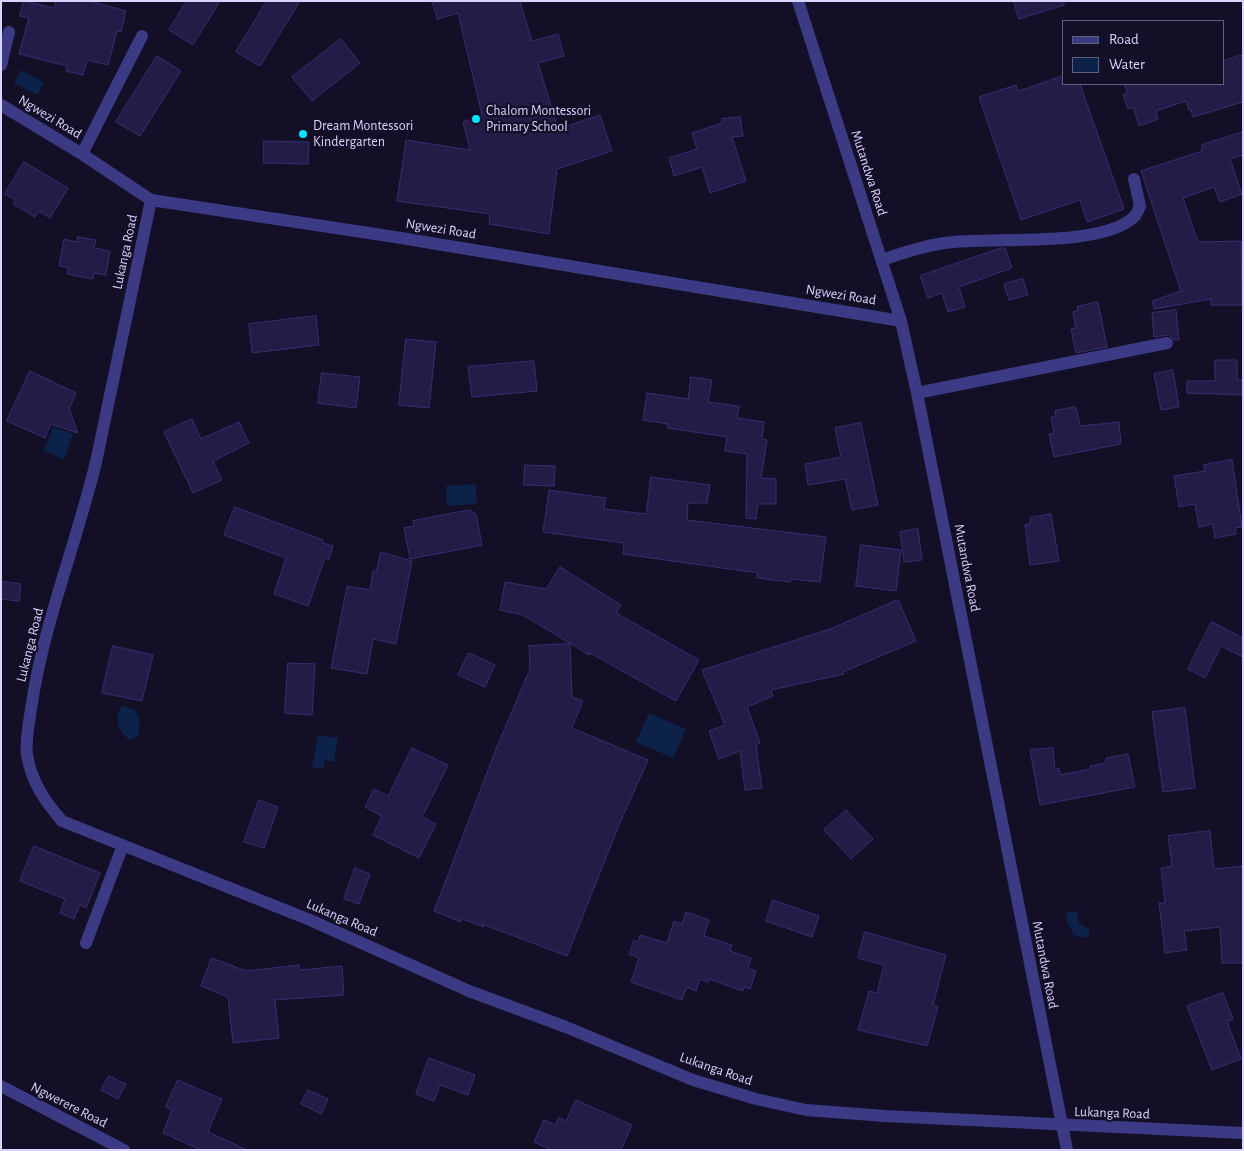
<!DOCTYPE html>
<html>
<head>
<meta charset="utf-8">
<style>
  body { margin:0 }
  #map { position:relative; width:1244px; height:1151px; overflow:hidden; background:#130f26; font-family:"Alegreya Sans",sans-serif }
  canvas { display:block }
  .frame { position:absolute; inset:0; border:2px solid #d9d4ff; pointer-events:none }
  .legend { position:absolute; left:1062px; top:20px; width:162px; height:65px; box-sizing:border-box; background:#130f26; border:1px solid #625e7d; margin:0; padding:6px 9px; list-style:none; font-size:15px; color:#d9d4ff }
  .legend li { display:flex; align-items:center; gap:10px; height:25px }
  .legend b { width:25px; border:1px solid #625e7d }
</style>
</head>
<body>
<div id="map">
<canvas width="1244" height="1151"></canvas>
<div class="frame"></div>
<ul class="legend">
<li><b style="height:6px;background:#3d3a85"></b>Road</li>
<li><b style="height:14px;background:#0c2248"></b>Water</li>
</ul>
</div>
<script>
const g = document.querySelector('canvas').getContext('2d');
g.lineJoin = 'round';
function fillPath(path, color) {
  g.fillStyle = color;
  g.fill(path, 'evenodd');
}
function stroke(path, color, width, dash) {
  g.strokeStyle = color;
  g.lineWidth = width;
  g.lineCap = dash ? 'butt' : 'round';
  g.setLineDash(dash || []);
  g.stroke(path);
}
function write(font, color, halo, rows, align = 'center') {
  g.font = font + ' "Alegreya Sans",sans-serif';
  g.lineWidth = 4.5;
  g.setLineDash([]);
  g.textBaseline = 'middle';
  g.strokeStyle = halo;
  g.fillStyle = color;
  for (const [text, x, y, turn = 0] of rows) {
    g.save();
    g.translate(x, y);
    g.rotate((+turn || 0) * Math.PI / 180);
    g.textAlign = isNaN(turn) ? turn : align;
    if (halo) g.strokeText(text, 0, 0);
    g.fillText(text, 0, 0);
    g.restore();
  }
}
fillPath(new Path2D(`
  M21 70 44 82 37 95 14 83Z
  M53 427 73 434 64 459 44 451Z
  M476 484 477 504 447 506 446 486Z
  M122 706C141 710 141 718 138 736L129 740C118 729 113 720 122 706Z
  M649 713 686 729 673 758 636 742Z
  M318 735 338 738 334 762 325 760 323 769 312 767Z
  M1077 911 1079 923 1089 930V936L1084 938 1074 935 1066 920 1068 912Z`), '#0c2248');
const building = new Path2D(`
  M24 1 54 8 56 1H89L126 11 121 32 117 31 108 65 87 60 83 75 66 71 67 66 19 54 29 18 20 16Z
  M187 1H220L193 45 169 30Z
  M267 1H300L260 66 236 52Z
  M432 1H520L532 41 558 34 564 56 538 63 558 129 600 115 612 151 557 169 549 234 489 224 490 214 397 201 406 140 470 150 463 122 482 115 458 13 438 19Z
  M1014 1H1064V5L1019 19Z
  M341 39 360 63 312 101 292 77Z
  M1243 55V102L1193 117 1191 110H1189L1186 101 1156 111 1158 119 1139 126 1133 107 1128 109 1123 95 1128 93 1124 84H1223V61Z
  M157 56 181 71 140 136 116 122Z
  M1063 76V84H1080L1124 209 1087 222 1080 200 1021 220 979 97 1016 85 1018 91Z
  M740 117 743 136 732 137 746 181 710 193 702 167 674 176 669 158 697 149 692 133 722 123V119Z
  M1243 132V155L1230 159 1242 194 1220 202 1214 187 1183 198 1198 242 1241 241 1242 305H1211V299L1154 309 1152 301 1181 291 1141 171 1202 151V145Z
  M264 141 309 142 308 164 264 163Z
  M24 162 68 188 50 218 39 211 35 217 13 204 15 200 5 194Z
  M78 237 96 240 94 248 110 251 106 275 94 273 93 279 67 274 69 268 59 266 64 239 77 242Z
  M1001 248H1005L1012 268 959 287 965 307 948 312 942 293 928 298 920 276Z
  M1023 279 1028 295 1009 300 1004 284Z
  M1098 302 1107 347 1076 353 1071 329 1076 328 1073 312 1078 311 1077 307Z
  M1176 310 1179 340H1174L1169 335 1154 337 1152 313Z
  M316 316 319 345 252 353 249 324Z
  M406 339 436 342 429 408 399 405Z
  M1215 360H1237V380H1243V395L1187 393V381H1215Z
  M534 361 537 391 472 397 468 367Z
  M1173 370 1179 407 1161 410 1154 374Z
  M30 371 76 393 69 409 78 433 51 424 45 438 7 421Z
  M322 373 360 377 356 408 318 403Z
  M691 377 712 380 708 402 739 406 737 418 764 422 762 439 767 440 761 478 776 479V504H758L756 519 746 518 747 454 725 451 727 437 668 428V424L643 420 647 393 688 399Z
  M1076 407 1080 426 1119 422 1121 444 1054 457 1049 434 1054 433 1051 417 1056 416 1055 411Z
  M192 419 201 439 239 422 249 443 213 461 222 480 193 493 164 432Z
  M861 423 878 505 852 510 845 479 808 485 805 464 841 457 835 428Z
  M1232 460 1242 527 1235 528 1236 534 1215 538 1213 524 1199 527 1195 504 1179 507 1174 476 1205 471 1204 465Z
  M525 465 555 466 554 486 524 485Z
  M651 477 710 485 707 503H688L687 520 826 537 820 582 791 579 790 582 757 578 758 573 623 554 624 543 543 532 549 490 606 498 604 509 646 514Z
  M235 507 323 540 322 543 333 546 329 559 325 558 308 606 274 594 286 558 224 535Z
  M470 510 476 514 482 545 410 559 404 528 414 526 413 521Z
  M1051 514 1059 561 1030 565 1025 525 1031 523 1030 518Z
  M918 529 922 560 904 562 900 532Z
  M861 545 901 550 896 591 856 586Z
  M381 552 412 561 396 644 373 639 367 674 331 668 347 586 370 590 373 571H376Z
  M560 567 621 605 616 613 699 660 676 701 590 653 589 655 523 615 500 610 505 582 546 589Z
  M1 581 21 584 19 601 1 599Z
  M898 600 916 641 843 672 844 674 771 690 773 696 747 707 760 743 756 745 762 788 745 790 740 751 719 759 709 731 725 725 702 670 830 629Z
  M1212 622 1243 638V657L1221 646 1205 678 1188 669Z
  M570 644 572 697 583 701 572 728 648 760 619 825 567 956 482 924 484 927 462 919 461 922 434 911 498 744 530 669 529 646Z
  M113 646 153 655 142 701 102 693Z
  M469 653 495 665 485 687 458 675Z
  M288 663 315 664 312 715 285 713Z
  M1185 708 1195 788 1163 792 1152 712Z
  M412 748 448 765 422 817 436 824 419 858 373 835 382 816 365 807 374 789 388 796Z
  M1053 748 1055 769 1059 768 1060 775 1091 769 1090 766 1106 763V758L1128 754 1135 787 1040 805 1030 750Z
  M259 800 278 807 264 848 244 842Z
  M846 810 873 839 851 859 824 830Z
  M1210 831 1214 869 1243 866V963H1222L1220 927 1184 931 1187 950 1165 953 1159 903H1165L1161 868 1172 866 1168 836Z
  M34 846 100 873 86 908 80 905 74 919 60 913 65 899 20 881Z
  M355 868 370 874 359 904 344 899Z
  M773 900 819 916 812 937 766 921Z
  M686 912 709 920 704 936 732 945 730 951 751 958 748 968 756 971 750 989 744 987 743 991 709 979 708 982 700 979 696 991 687 987 682 1000 631 982 639 958 629 954 634 940 638 942 640 935 667 943 674 921 682 924Z
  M865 932 946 955 933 1005 938 1007 927 1046 858 1030 869 991 877 993 884 965 858 958Z
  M212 958 246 971 299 965 300 970 342 966 344 995 275 1000 279 1038 233 1043 228 997 201 986Z
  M1223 993 1233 1019 1227 1021 1241 1059 1212 1070 1187 1006Z
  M429 1058 475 1075 468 1095 440 1085 434 1101 416 1094Z
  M109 1076 126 1084 118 1099 101 1090Z
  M178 1080 222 1099 208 1132 247 1150H201L163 1133 172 1110 166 1107Z
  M308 1090 328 1099 321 1114 301 1104Z
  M576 1100 632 1125 621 1150H552L534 1142 544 1120 555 1125 559 1117 566 1121Z`);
fillPath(building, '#241b47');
stroke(building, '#3b2d73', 1);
stroke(new Path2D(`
  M798 1 901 321 917 393 1067 1150
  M1 65 9 32
  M1 105 82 154 151 200 395 237 901 321
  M82 154 142 36
  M151 200 96 462C76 545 43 625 31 709 29 724 25 741 27 755 32 783 44 800 62 821L310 920 469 991 566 1027 693 1080 756 1099 806 1110 885 1116 1243 1133
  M882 260C902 253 923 246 944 243 990 236 1102 249 1135 216 1137 213 1139 209 1140 206L1134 179
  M917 393 1167 343
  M86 943 123 845
  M1 1086 124 1150`), '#3d3a85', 12);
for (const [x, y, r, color] of [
  [476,119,5,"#00e5ff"],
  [303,134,5,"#00e5ff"]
]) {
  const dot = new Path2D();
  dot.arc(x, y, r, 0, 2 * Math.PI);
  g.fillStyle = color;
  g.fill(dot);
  stroke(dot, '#130f26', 2);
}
write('14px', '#d9d4ff', '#130f26', [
  ["Chalom Montessori",486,111],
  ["Primary School",486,127],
  ["Dream Montessori",313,126],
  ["Kindergarten",313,142]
], 'left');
write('14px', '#d9d4ff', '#130f26', [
  ["Ngwezi Road",50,117,31],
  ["Mutandwa Road",869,173,72],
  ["Ngwezi Road",441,229,9],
  ["Lukanga Road",125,252,-78],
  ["Ngwezi Road",841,295,9],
  ["Mutandwa Road",967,568,79],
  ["Lukanga Road",30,645,-76],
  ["Lukanga Road",342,918,23],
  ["Mutandwa Road",1045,965,79],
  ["Lukanga Road",716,1069,19],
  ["Ngwerere Road",69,1105,27],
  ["Lukanga Road",1112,1113,2]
]);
</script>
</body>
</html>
